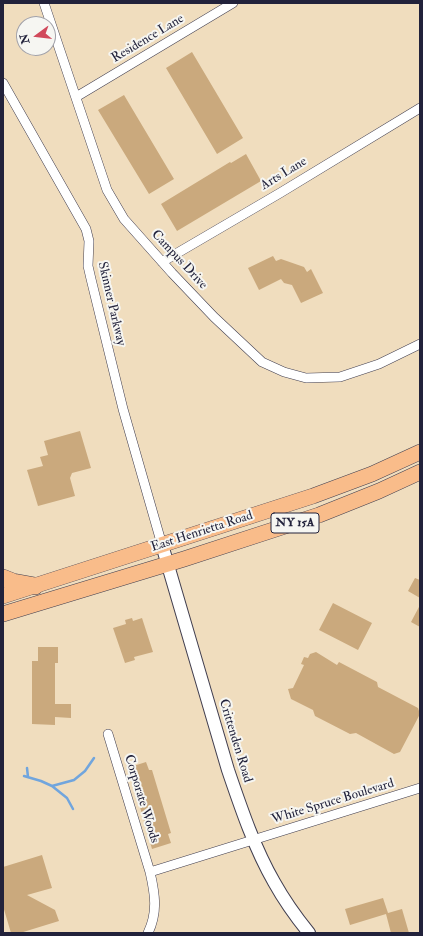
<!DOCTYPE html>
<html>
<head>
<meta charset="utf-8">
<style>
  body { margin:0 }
  #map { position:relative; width:423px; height:936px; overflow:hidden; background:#f0ddbe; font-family:"IM FELL Double Pica",serif }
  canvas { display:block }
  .frame { position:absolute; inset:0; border:4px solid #22223b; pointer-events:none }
  .north { position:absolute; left:16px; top:16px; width:40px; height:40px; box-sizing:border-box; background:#f6f6f2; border:1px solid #a1a1a9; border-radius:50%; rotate:255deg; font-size:11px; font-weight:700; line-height:16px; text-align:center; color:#22223b }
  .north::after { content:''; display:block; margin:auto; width:14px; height:18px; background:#d1495b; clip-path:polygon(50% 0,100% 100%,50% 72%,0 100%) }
</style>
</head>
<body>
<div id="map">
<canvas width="423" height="936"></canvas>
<div class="frame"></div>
<div class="north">N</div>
</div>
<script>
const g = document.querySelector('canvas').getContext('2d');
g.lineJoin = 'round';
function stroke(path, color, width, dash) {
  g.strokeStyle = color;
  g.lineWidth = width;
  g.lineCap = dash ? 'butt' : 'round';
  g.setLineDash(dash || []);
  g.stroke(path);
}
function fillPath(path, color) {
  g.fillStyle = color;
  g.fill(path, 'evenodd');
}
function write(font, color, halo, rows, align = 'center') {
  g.font = font + ' "IM FELL Double Pica",serif';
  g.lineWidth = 4;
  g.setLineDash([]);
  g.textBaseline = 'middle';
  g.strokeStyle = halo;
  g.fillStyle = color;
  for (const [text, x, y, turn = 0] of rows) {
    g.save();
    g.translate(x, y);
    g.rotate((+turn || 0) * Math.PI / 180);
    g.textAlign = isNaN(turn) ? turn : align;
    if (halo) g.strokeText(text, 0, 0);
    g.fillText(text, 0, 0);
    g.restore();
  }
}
stroke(new Path2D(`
  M27 768 28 777
  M24 776 41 781 52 786 74 780 85 771 94 758
  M52 786 67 798 73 809`), '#71a5dd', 2.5);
fillPath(new Path2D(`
  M192 52 243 138 217 154 166 68Z
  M124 95 174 179 149 194 98 110Z
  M246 154 261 181 177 231 161 204 230 162 231 163Z
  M273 256 276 261 281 259 304 267 307 272 311 269 323 293 301 303 292 285 284 283 281 279 259 290 248 268Z
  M80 431 91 468 72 473 70 478 75 496 38 506 27 470 43 466 40 457 48 455 44 441Z
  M415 578 420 580V598L408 591Z
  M333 603 372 623 358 650 319 630Z
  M420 605V627L411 622Z
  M132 618 133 621 142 618 153 652 134 657 135 660 125 663 113 628 126 624 125 620Z
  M38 647H58V663H55V704H71V718L55 717V725L32 724V661H38Z
  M316 652 337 665 339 662 377 682 378 687 418 708 420 714 400 752 394 754 356 733 350 734 315 716 313 710 291 699 288 689 293 688 304 665 301 664 304 657 308 658 310 654Z
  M146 762 149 770H152L171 833 168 834 171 843 152 849 134 786 127 768Z
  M42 855 52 888 27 895 55 910 59 921 20 933H11L3 906V867Z
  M383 898 388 913 402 909 409 933H391L386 914 350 925 345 909Z`), '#caa97d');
const minor = new Path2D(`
  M44 3 107 190 124 219 172 273 214 317 262 362 284 372 306 378 340 377 379 364 420 344
  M3 83 86 229 89 241 88 266 91 279 123 409 162 545
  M76 97 233 3
  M162 262 280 193 420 108
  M108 734 150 872C155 894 158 912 148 933
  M150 872 420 788`);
const tertiary = new Path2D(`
  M162 545 228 770C241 808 254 847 274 882 284 900 296 917 309 933`);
const primary = new Path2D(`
  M3 596 313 496 372 474 420 452
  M3 614 184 559 319 515 379 491 420 472`);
const motorway = new Path2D(`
  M3 578 13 582 35 586`);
stroke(minor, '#413e4f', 10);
stroke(tertiary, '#413e4f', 14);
stroke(primary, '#413e4f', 16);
stroke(motorway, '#413e4f', 18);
stroke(minor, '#fff', 9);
stroke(tertiary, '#fff', 12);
stroke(primary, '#f9bc8a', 15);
stroke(motorway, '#f9bc8a', 17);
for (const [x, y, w] of [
  [295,523,48]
]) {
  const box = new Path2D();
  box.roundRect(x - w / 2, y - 10, w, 20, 3);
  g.fillStyle = '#f6f6f2';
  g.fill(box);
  stroke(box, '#22223b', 1);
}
write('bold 12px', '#22223b', null, [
  ["NY 15A",295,523]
]);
write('13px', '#22223b', '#f6f6f2', [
  ["Residence Lane",148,39,-31],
  ["Arts Lane",284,174,-31],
  ["Campus Drive",179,260,47],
  ["Skinner Parkway",111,304,77],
  ["East Henrietta Road",202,532,-18],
  ["Crittenden Road",235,741,73],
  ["Corporate Woods",141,799,73],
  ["White Spruce Boulevard",333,802,-17]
]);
</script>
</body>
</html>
